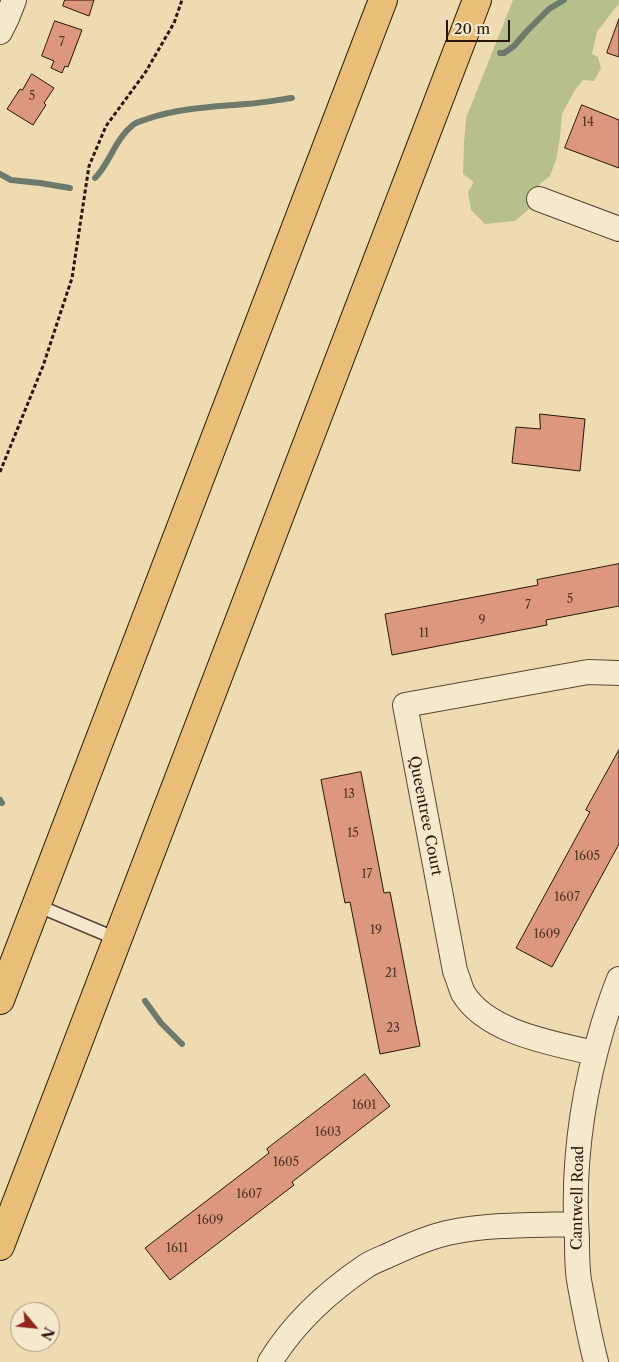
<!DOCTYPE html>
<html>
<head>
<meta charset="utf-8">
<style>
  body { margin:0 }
  #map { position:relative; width:619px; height:1362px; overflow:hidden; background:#efdbb2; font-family:"Libre Caslon Text",serif }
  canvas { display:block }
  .north { position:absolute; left:10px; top:1302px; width:50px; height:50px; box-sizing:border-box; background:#f5e8cd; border:1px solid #a3947f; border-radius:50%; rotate:118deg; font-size:14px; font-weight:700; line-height:20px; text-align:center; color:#29150a }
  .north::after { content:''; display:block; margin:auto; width:18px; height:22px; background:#8f2418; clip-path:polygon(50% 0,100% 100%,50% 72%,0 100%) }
  .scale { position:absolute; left:446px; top:20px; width:64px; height:22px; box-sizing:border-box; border:2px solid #29150a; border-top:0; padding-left:6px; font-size:15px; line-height:18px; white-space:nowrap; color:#29150a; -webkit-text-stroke:4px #f5e8cd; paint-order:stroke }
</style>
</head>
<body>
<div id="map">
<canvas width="619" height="1362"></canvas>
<div class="north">N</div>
<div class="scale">20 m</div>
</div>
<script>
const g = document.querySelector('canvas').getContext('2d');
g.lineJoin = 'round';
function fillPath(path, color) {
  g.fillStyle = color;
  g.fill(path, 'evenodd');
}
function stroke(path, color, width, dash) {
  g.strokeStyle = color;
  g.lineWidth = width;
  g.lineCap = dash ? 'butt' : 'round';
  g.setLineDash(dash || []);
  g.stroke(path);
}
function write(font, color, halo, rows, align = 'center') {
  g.font = font + ' "Libre Caslon Text",serif';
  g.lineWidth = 4;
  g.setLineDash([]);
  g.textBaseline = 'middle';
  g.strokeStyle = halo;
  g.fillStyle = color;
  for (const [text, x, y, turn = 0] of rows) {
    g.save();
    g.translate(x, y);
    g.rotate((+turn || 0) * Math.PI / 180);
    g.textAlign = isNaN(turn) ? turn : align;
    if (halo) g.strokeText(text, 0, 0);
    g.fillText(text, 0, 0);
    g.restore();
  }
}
fillPath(new Path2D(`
  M513 0H619V3L597 32 592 54 598 57 601 68 594 81 583 80 575 90 562 114 560 138 556 160 550 176 540 184 529 209 515 221 485 224 471 210 468 192 474 182 463 174 464 142 466 118Z`), '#b7c08d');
stroke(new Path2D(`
  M500 53H504L514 46 527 31 549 9 564 0
  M0 174 11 180 40 183 70 188
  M95 178C110 163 115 139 133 125 136 122 142 121 147 119 179 108 212 107 246 104 261 103 277 100 292 98
  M0 800 2 803
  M145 1001 161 1023 182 1044`), '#6d796a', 6);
const building = new Path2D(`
  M65 0H94L89 16 63 6Z
  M619 19V57L607 53Z
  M55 21 82 30 68 67 65 66 62 73 51 68 54 61 42 56Z
  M32 74 54 88 44 103 46 105 33 125 7 109 20 89 22 90Z
  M582 105 619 120V168L565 148Z
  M540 414 585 419 580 471 512 463 516 427 540 429Z
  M619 564V606L546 620 547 625 392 655 385 614 538 585 537 580Z
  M619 750V844L552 967 516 948 590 812 586 810Z
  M361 772 384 893 390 892 420 1046 380 1054 350 902 345 903 321 780Z
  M365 1074 390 1106 292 1182 294 1185 170 1280 145 1248 269 1153 267 1149Z`);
fillPath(building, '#dc977f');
stroke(building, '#29150a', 1);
const service = new Path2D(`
  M36 905 117 939`);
const minor = new Path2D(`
  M0 32 7 18 14 0
  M539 199 619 229
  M594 1053C553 1043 487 1033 463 993 460 986 458 978 455 971L405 705 588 672 619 673
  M270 1362C293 1324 329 1291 366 1266 372 1262 380 1259 387 1256 406 1247 426 1238 447 1233 489 1224 533 1225 576 1224
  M596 1362C589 1335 584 1308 579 1280 577 1267 577 1252 577 1239 572 1166 582 1095 603 1025 608 1009 613 994 619 979`);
const motorway = new Path2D(`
  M0 1000 383 0
  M0 1246 477 0`);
stroke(service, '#5a4634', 15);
stroke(minor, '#5a4634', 26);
stroke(motorway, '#29150a', 30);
stroke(new Path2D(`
  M0 472 43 366 72 278 89 166 106 126 145 73 174 23 182 0`), '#29150a', 3, [4, 2.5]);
stroke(service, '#f5e8cd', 12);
stroke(minor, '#f5e8cd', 24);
stroke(motorway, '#e8be79', 28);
write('12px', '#563627', null, [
  ["7",62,43],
  ["5",32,97],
  ["14",588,123],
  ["5",570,600],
  ["7",528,606],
  ["9",482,621],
  ["11",424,634],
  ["13",349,795],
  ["15",353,834],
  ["1605",587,857],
  ["17",367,875],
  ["1607",567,898],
  ["19",376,931],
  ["1609",547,935],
  ["21",391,974],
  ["23",393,1029],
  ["1601",364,1106],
  ["1603",328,1133],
  ["1605",286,1163],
  ["1607",249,1195],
  ["1609",210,1221],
  ["1611",177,1249]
]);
write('15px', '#29150a', '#f5e8cd', [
  ["Queentree Court",425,816,79],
  ["Cantwell Road",578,1198,-89]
]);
</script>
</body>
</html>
